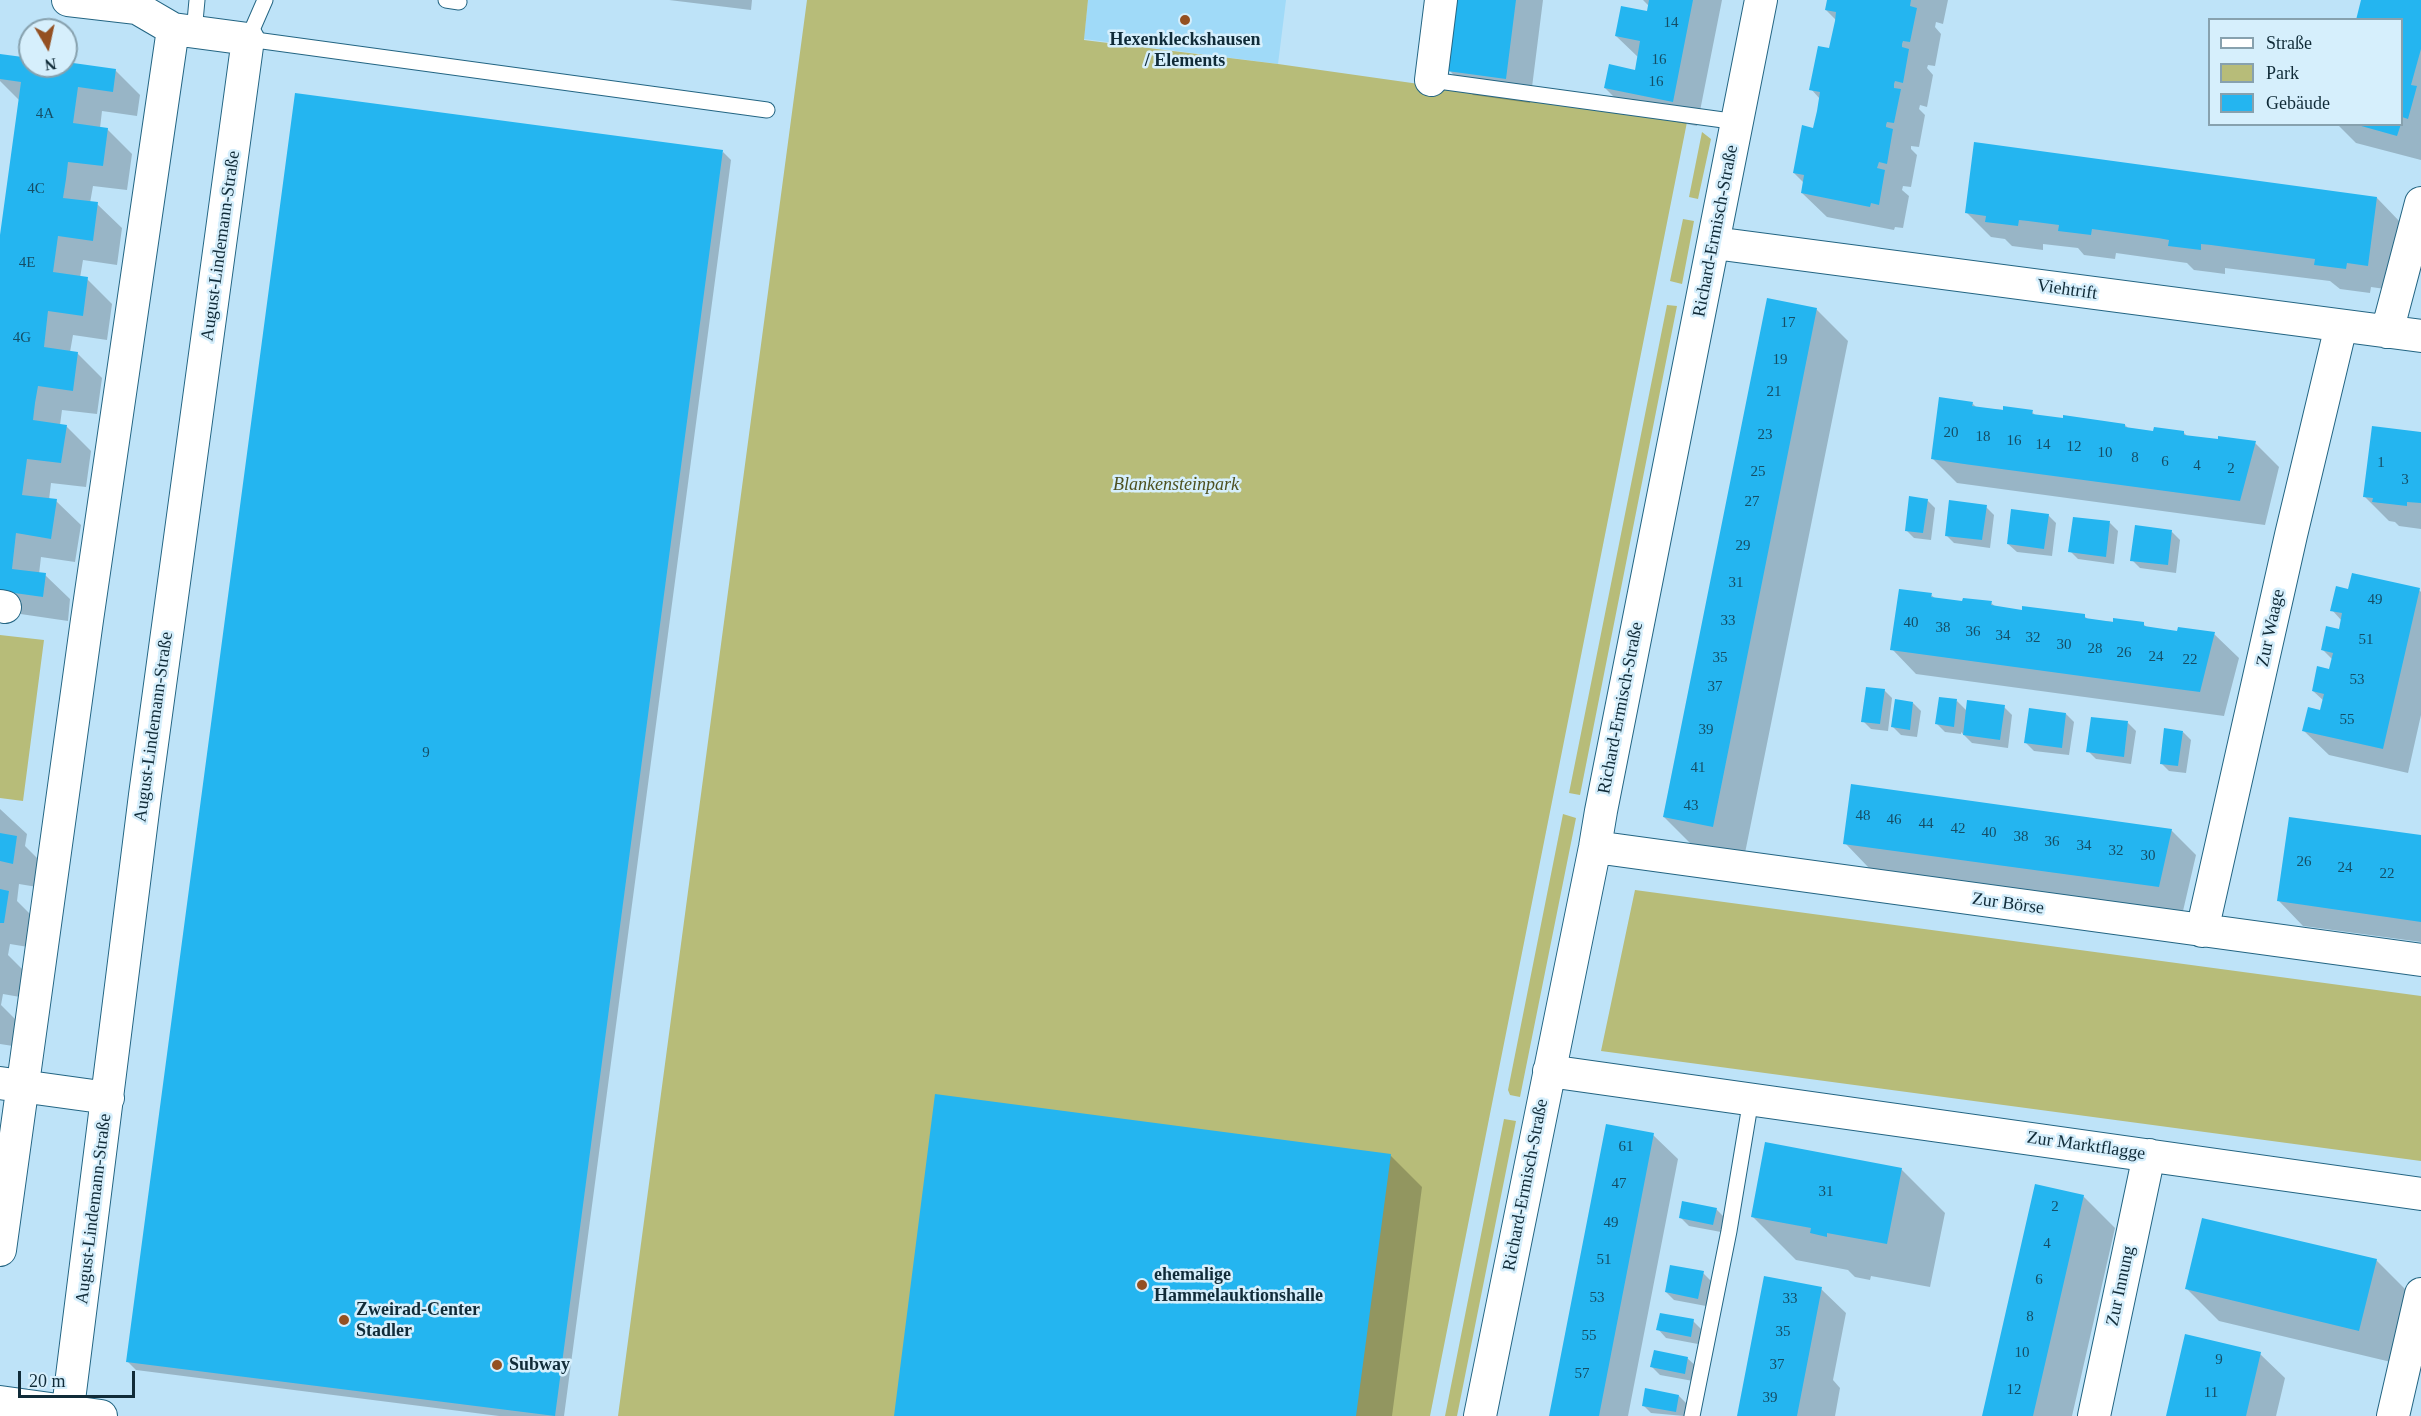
<!DOCTYPE html>
<html>
<head>
<meta charset="utf-8">
<style>
  body { margin:0 }
  #map { position:relative; width:2421px; height:1416px; overflow:hidden; background:#bee3f8; font-family:"Times New Roman",serif }
  canvas { display:block }
  .legend { position:absolute; left:2208px; top:18px; width:195px; height:108px; box-sizing:border-box; background:#d6effc; border:2px solid #87a1ae; margin:0; padding:8px 10px; list-style:none; font-size:18px; color:#102b38 }
  .legend li { display:flex; align-items:center; gap:12px; height:30px }
  .legend b { width:30px; border:2px solid #87a1ae }
  .north { position:absolute; left:18px; top:18px; width:60px; height:60px; box-sizing:border-box; background:#d6effc; border:2px solid #87a1ae; border-radius:50%; rotate:171deg; font-size:16px; font-weight:700; line-height:24px; text-align:center; color:#102b38 }
  .north::after { content:''; display:block; margin:auto; width:21px; height:27px; background:#945022; clip-path:polygon(50% 0,100% 100%,50% 72%,0 100%) }
  .scale { position:absolute; left:18px; top:1371px; width:117px; height:27px; box-sizing:border-box; border:3px solid #102b38; border-top:0; padding-left:8px; font-size:18px; line-height:21px; white-space:nowrap; color:#102b38; -webkit-text-stroke:4px #d6effc; paint-order:stroke }
</style>
</head>
<body>
<div id="map">
<canvas width="2421" height="1416"></canvas>
<ul class="legend">
<li><b style="height:8px;background:#fff"></b>Straße</li>
<li><b style="height:16px;background:#b7bc79"></b>Park</li>
<li><b style="height:16px;background:#24b5f0"></b>Gebäude</li>
</ul>
<div class="north">N</div>
<div class="scale">20 m</div>
</div>
<script>
const g = document.querySelector('canvas').getContext('2d');
g.lineJoin = 'round';
function fillPath(path, color) {
  g.fillStyle = color;
  g.fill(path, 'evenodd');
}
function stroke(path, color, width, dash) {
  g.strokeStyle = color;
  g.lineWidth = width;
  g.lineCap = dash ? 'butt' : 'round';
  g.setLineDash(dash || []);
  g.stroke(path);
}
function write(font, color, halo, rows, align = 'center') {
  g.font = font + ' "Times New Roman",serif';
  g.lineWidth = 5;
  g.setLineDash([]);
  g.textBaseline = 'middle';
  g.strokeStyle = halo;
  g.fillStyle = color;
  for (const [text, x, y, turn = 0] of rows) {
    g.save();
    g.translate(x, y);
    g.rotate((+turn || 0) * Math.PI / 180);
    g.textAlign = isNaN(turn) ? turn : align;
    if (halo) g.strokeText(text, 0, 0);
    g.fillText(text, 0, 0);
    g.restore();
  }
}
fillPath(new Path2D(`
  M1088 0H1286L1278 64 1084 39Z`), '#a0daf8');
fillPath(new Path2D(`
  M807 0H1088L1084 40 1278 64 1687 122 1430 1416H618Z
  M1702 132 1711 139 1698 199 1689 197Z
  M1683 219 1694 221 1682 284 1670 281Z
  M1667 305 1677 306 1580 795 1569 793Z
  M0 635 44 640 23 801 0 798Z
  M1563 814 1576 818 1520 1097 1510 1095 1508 1090Z
  M1635 890 2421 996V1161L1601 1051Z
  M1504 1119 1516 1121 1457 1416H1445Z`), '#b7bc79');
fillPath(new Path2D(`
  M669 0H752L751 10Z
  M1458 0H1543L1530 103 1473 95 1449 70Z
  M1643 0H1722L1697 126 1630 113 1605 88 1636 71 1639 58 1616 36 1648 13 1649 6Z
  M1828 0H1948L1943 24 1936 22 1935 27 1941 34 1935 66 1928 65 1927 68 1933 75 1927 107 1920 105 1919 109 1925 115 1919 147 1911 146V149L1917 155 1911 187 1903 186 1902 190 1909 196 1903 228 1895 227 1894 230 1827 217 1802 193 1804 183 1794 173 1814 129 1820 99 1811 89 1830 50 1836 20 1826 10Z
  M2362 0H2421V160L2356 143 2337 124H2402V20Z
  M0 55 30 59V66H66V64L115 70 140 95 137 116 102 111 100 128 107 129 132 154 127 190 93 186 90 203 97 204 122 228 117 265 83 260 80 278 87 279 112 304 107 340 73 335 70 352 77 353 102 378 97 414 62 410 60 425 66 426 91 451 86 487 51 483 49 500 56 501 81 525 75 562 41 557 39 574 45 575 70 599 68 621 0 611V248L20 101 0 81Z
  M723 152 731 160 564 1416H499L136 1370 128 1362Z
  M2377 198 2401 223 2392 290 2371 287 2370 293 2340 289 2330 281 2225 268V274L2210 272 2194 270 2187 263 2116 253 2115 259 2084 255 2078 248 2043 244V250L2012 246 2005 239 1991 237 1966 212Z
  M1816 309 1848 341 1744 858 1696 849 1664 817Z
  M1972 403 1977 408 2032 412 2037 417 2125 425 2129 429 2154 433H2184L2188 437 2255 443 2279 467 2265 525 1957 483 1932 458Z
  M2421 434V529L2399 526 2395 522 2389 521 2365 497Z
  M1927 500 1935 508 1931 540 1914 538 1906 530Z
  M1986 507 1994 515 1990 548 1954 543 1946 535Z
  M2048 515 2056 523 2052 556 2017 552 2008 544Z
  M2110 523 2118 531 2114 564 2078 559 2070 551Z
  M2172 532 2180 540 2176 573 2140 568 2132 560Z
  M2349 590H2419L2421 592V715L2408 773 2329 755 2304 731 2321 711 2324 701 2313 691 2330 671 2333 660 2323 650 2340 631 2342 621 2332 610Z
  M1931 595 1936 599 1964 603H1991L1996 607 2024 611 2084 616 2089 620 2143 624 2148 628 2178 633 2214 634 2239 658 2224 716 1916 674 1892 649Z
  M1884 690 1892 698 1888 731 1871 729 1863 721Z
  M1957 701 1967 711 2004 707 2012 715 2008 748 1972 743 1961 732V734L1945 732 1937 724Z
  M1913 703 1921 711 1917 737 1901 735 1893 727Z
  M2066 714 2074 722 2069 755 2034 751 2026 743Z
  M2128 723 2136 731 2131 764 2096 759 2088 751Z
  M2183 732 2191 740 2186 773 2169 771 2161 763Z
  M0 809 27 834 25 846 41 862 37 887 19 884 17 901 33 917 28 947 10 944 8 955 24 971 20 997 3 994 1 1005 17 1021 13 1046 0 1044Z
  M2171 830 2196 855 2183 911 1869 868 1845 843Z
  M2421 837V942L2303 926 2279 901Z
  M1653 1135 1678 1159 1628 1416H1550Z
  M1390 1155 1422 1187 1392 1416H895Z
  M1901 1169 1945 1213 1930 1287 1871 1276 1870 1280 1855 1277 1848 1270 1796 1260 1752 1216Z
  M2083 1196 2115 1228 2072 1416H1984Z
  M1716 1209 1724 1217 1721 1232 1689 1226 1681 1218Z
  M2376 1260 2408 1292 2391 1362 2219 1321 2187 1289Z
  M1703 1273 1711 1281 1706 1306 1674 1300 1666 1292Z
  M1821 1289 1846 1313 1833 1380 1840 1388 1835 1416H1738Z
  M1693 1321 1701 1329 1698 1344 1666 1338 1658 1329Z
  M2260 1354 2285 1378 2276 1416H2167Z
  M1687 1358 1696 1366 1693 1381 1660 1375 1652 1367Z
  M1679 1396 1687 1404 1684 1416 1651 1413 1643 1405Z`), '#0003');
fillPath(new Path2D(`
  M1456 0H1516L1506 79 1447 71Z
  M1649 0H1693L1673 102 1604 88 1609 64 1635 70 1640 41 1615 36 1621 6 1647 11Z
  M1827 0H1911L1910 6 1917 8 1910 42 1903 41 1902 44V47L1909 49 1903 83 1895 81 1894 84V88L1901 89 1894 123 1887 122 1886 125V127L1893 129 1887 164 1879 162 1877 168 1885 170 1879 205 1871 203 1870 207 1801 193 1804 175 1793 173 1802 125 1813 128 1817 111 1820 92 1809 90 1818 46 1829 48 1835 21 1836 12 1825 10Z
  M2361 0H2421V49L2411 85 2417 86 2408 119 2402 117V20H2356Z
  M0 54 30 58V66H66V62L116 69 113 92 78 87 73 123 108 128 103 166 68 162 66 179 63 198 98 202 93 241 58 236 53 272 88 277 83 316 48 311 44 347 78 352 73 391 38 386 35 403 33 420 67 425 61 463 27 459 22 495 57 499 51 539 16 533 12 569 46 573 43 597 0 591V235L21 82 0 79Z
  M295 93 723 150 555 1416 126 1362Z
  M2354 124H2401L2397 136Z
  M1974 142 2377 197 2368 266 2347 263 2346 269 2314 265 2315 259 2211 245 2201 244V250L2168 246 2169 240 2158 238 2092 229 2091 235 2058 231 2059 225 2028 221 2019 220 2018 226 1985 222 1986 216 1965 213Z
  M1767 298 1817 308 1713 827 1663 817Z
  M1939 397 1973 402 1972 406 2003 410V406L2033 410 2032 414 2063 418V415L2125 424V427L2153 431 2154 427 2184 431V435L2218 439V436L2256 441 2240 501 1964 464 1931 459Z
  M2372 426 2421 432V503L2407 502V506L2372 502 2373 498 2363 497Z
  M1909 496 1928 499 1923 533 1905 531Z
  M1949 500 1987 505 1982 540 1945 536Z
  M2011 509 2049 514 2044 549 2007 544Z
  M2073 517 2110 521 2106 557 2068 552Z
  M2135 525 2172 530 2168 565 2130 561Z
  M2352 573 2420 588 2383 749 2302 731 2308 707 2320 710 2324 694 2312 691 2317 666 2329 669 2333 653 2321 650 2326 626 2339 629 2342 613 2330 611 2336 586 2348 589Z
  M1899 589 1932 593 1931 597 1962 601 1963 598 1992 601 1991 605 2022 610V606L2085 614V618L2113 622V618L2144 622V626L2177 631 2178 627 2215 632 2200 692 2169 688 1890 650Z
  M1866 687 1885 689 1880 724 1861 722Z
  M1939 697 1957 699 1954 727 1935 724Z
  M1895 699 1913 702 1910 730 1891 727Z
  M1967 700 2005 705 2000 740 1963 735Z
  M2029 708 2066 713 2062 748 2024 743Z
  M2091 717 2128 721 2124 757 2086 752Z
  M2164 728 2183 731 2178 766 2160 764Z
  M1851 784 2172 829 2159 887 1843 844Z
  M2289 817 2421 835V922L2277 901Z
  M0 833 17 836 13 864 0 861Z
  M0 889 9 891 4 923H0Z
  M935 1094 1391 1154 1356 1416H894Z
  M1606 1124 1654 1133 1599 1416H1549Z
  M1765 1142 1902 1168 1887 1244 1827 1233V1237L1810 1233 1811 1228 1751 1217Z
  M2035 1184 2084 1195 2033 1416H1982Z
  M1682 1201 1717 1208 1713 1225 1679 1218Z
  M2202 1218 2377 1259 2359 1331 2185 1289Z
  M1670 1265 1704 1271 1698 1299 1665 1292Z
  M1764 1276 1822 1287 1797 1416H1737Z
  M1660 1313 1694 1319 1691 1337 1656 1330Z
  M2185 1334 2261 1352 2246 1416H2166Z
  M1654 1350 1688 1357 1685 1374 1650 1367Z
  M1645 1388 1679 1395 1676 1412 1642 1406Z`), '#24b5f0');
const service = new Path2D(`
  M265 0 248 39 767 110
  M446 0 459 2
  M194 32 197 0
  M1431 80 1738 122
  M1692 1416 1729 1231 1751 1099`);
const minor = new Path2D(`
  M1431 80 1441 0
  M1714 243 2421 336
  M2387 332 2421 203
  M0 606 5 607
  M1595 847 2421 960
  M2202 931 2291 535 2341 326
  M1549 1071 2421 1194
  M0 1083 108 1098
  M0 1250 87 620 173 29
  M0 1402 101 1416
  M67 1416 145 795 248 39 173 29 137 8 68 0
  M1480 1416 1595 847 1601 811 1761 0
  M2094 1416 2149 1155
  M2393 1416 2421 1294`);
stroke(service, '#236583', 17);
stroke(minor, '#236583', 34);
stroke(service, '#fff', 15);
stroke(minor, '#fff', 32);
for (const [x, y, r, color] of [
  [1185,20,6,"#945022"],
  [1142,1285,6,"#945022"],
  [344,1320,6,"#945022"],
  [497,1365,6,"#945022"]
]) {
  const dot = new Path2D();
  dot.arc(x, y, r, 0, 2 * Math.PI);
  g.fillStyle = color;
  g.fill(dot);
  stroke(dot, '#d6effc', 2);
}
write('15px', '#154e66', null, [
  ["14",1671,23],
  ["16",1659,60],
  ["16",1656,82],
  ["4A",45,114],
  ["4C",36,189],
  ["4E",27,263],
  ["17",1788,323],
  ["4G",22,338],
  ["19",1780,360],
  ["21",1774,392],
  ["20",1951,433],
  ["23",1765,435],
  ["18",1983,437],
  ["16",2014,441],
  ["14",2043,445],
  ["12",2074,447],
  ["10",2105,453],
  ["8",2135,458],
  ["6",2165,462],
  ["1",2381,463],
  ["4",2197,466],
  ["2",2231,469],
  ["25",1758,472],
  ["3",2405,480],
  ["27",1752,502],
  ["29",1743,546],
  ["31",1736,583],
  ["49",2375,600],
  ["33",1728,621],
  ["40",1911,623],
  ["38",1943,628],
  ["36",1973,632],
  ["34",2003,636],
  ["32",2033,638],
  ["51",2366,640],
  ["30",2064,645],
  ["28",2095,649],
  ["26",2124,653],
  ["24",2156,657],
  ["35",1720,658],
  ["22",2190,660],
  ["53",2357,680],
  ["37",1715,687],
  ["55",2347,720],
  ["39",1706,730],
  ["9",426,753],
  ["41",1698,768],
  ["43",1691,806],
  ["48",1863,816],
  ["46",1894,820],
  ["44",1926,824],
  ["42",1958,829],
  ["40",1989,833],
  ["38",2021,837],
  ["36",2052,842],
  ["34",2084,846],
  ["32",2116,851],
  ["30",2148,856],
  ["26",2304,862],
  ["24",2345,868],
  ["22",2387,874],
  ["61",1626,1147],
  ["47",1619,1184],
  ["31",1826,1192],
  ["2",2055,1207],
  ["49",1611,1223],
  ["4",2047,1244],
  ["51",1604,1260],
  ["6",2039,1280],
  ["53",1597,1298],
  ["33",1790,1299],
  ["8",2030,1317],
  ["35",1783,1332],
  ["55",1589,1336],
  ["10",2022,1353],
  ["9",2219,1360],
  ["37",1777,1365],
  ["57",1582,1374],
  ["12",2014,1390],
  ["11",2211,1393],
  ["39",1770,1398]
]);
write('bold 18px', '#102b38', '#d6effc', [
  ["Hexenkleckshausen",1185,40,"center"],
  ["/ Elements",1185,61,"center"],
  ["ehemalige",1154,1275],
  ["Hammelauktionshalle",1154,1296],
  ["Zweirad-Center",356,1310],
  ["Stadler",356,1331],
  ["Subway",509,1365]
], 'left');
write('18px', '#102b38', '#d6effc', [
  ["Richard-Ermisch-Straße",1716,231,-79],
  ["August-Lindemann-Straße",221,246,-82],
  ["Viehtrift",2067,290,8],
  ["Zur Waage",2271,628,-78],
  ["Richard-Ermisch-Straße",1621,708,-79],
  ["August-Lindemann-Straße",154,727,-82],
  ["Zur Börse",2008,904,8],
  ["Zur Marktflagge",2086,1146,8],
  ["Richard-Ermisch-Straße",1526,1185,-79],
  ["August-Lindemann-Straße",94,1209,-83],
  ["Zur Innung",2121,1286,-78]
]);
write('italic 18px', '#4d5020', '#d6effc', [
  ["Blankensteinpark",1176,485]
]);
</script>
</body>
</html>
